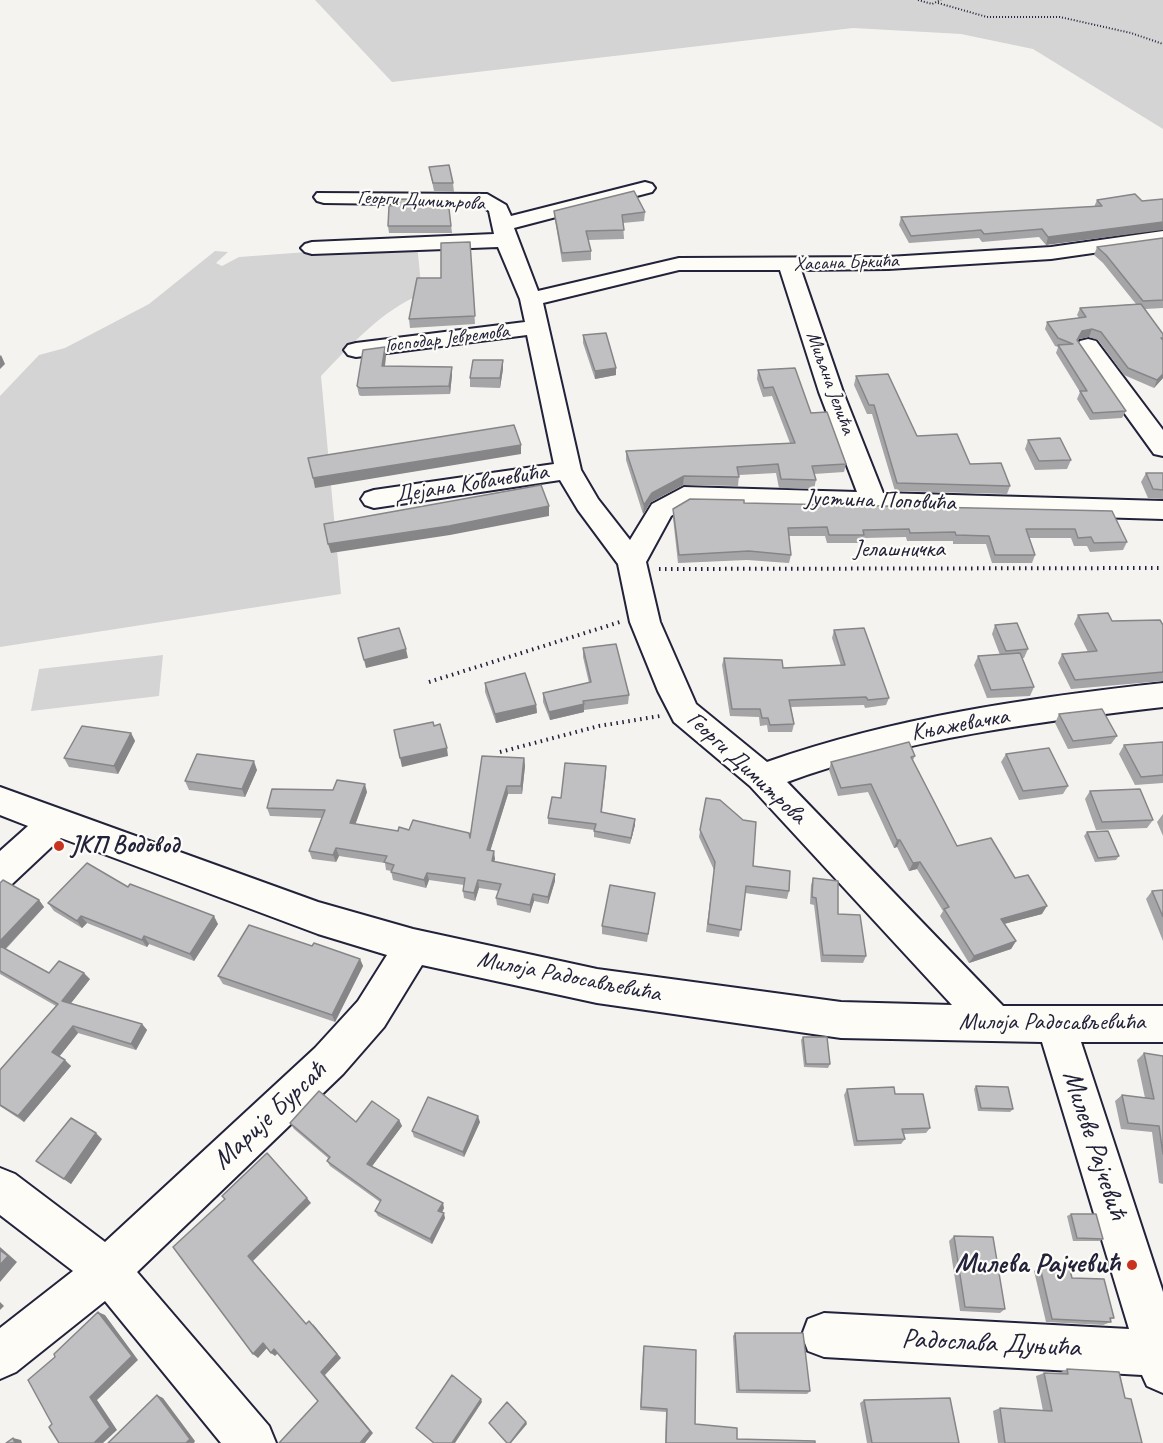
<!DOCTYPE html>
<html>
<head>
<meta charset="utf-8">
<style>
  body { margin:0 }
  canvas { display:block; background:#f4f3ef }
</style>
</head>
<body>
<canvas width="1163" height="1443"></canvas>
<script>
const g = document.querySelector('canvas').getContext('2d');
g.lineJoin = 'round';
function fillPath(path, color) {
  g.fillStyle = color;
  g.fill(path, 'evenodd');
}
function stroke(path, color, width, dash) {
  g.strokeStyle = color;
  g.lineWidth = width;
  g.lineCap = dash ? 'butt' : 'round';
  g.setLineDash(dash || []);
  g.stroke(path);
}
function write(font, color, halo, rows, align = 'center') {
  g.font = font + ' Caveat,sans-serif';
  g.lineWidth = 4.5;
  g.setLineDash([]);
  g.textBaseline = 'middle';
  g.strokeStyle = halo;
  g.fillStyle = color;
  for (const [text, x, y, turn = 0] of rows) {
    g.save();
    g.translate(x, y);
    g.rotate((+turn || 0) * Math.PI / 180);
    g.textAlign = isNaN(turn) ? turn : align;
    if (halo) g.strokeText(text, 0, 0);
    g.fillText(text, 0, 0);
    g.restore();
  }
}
fillPath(new Path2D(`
  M315 0H1163V129L1033 49 961 34 853 28 392 82Z
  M417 244 422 294C382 310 351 345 321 376L341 594 0 647V396L39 355 65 348 149 304 215 251 228 252 216 263 222 266 239 257Z
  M163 655 159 696 31 711 39 669Z`), '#d5d4d5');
const minor = new Path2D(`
  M645 182 652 184 655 188 652 192 514 228 538 291 679 258 888 257 1051 247 1163 231V243L1051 259 888 269 801 270 843 392 883 493 1163 501V519L689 505 671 516 646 562 660 622 696 704 767 762C895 717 1028 698 1163 683V707C1036 722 908 738 787 782L1003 1006H1163V1042H1081L1163 1292V1393L1147 1386 1142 1375 824 1357 808 1351 802 1335 808 1319 824 1313 1129 1329 1042 1042 841 1038 597 1003 422 965 384 1027 343 1074 137 1272 269 1426 276 1443H221L105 1301 16 1372 0 1379V1328L73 1271 0 1215V1168L15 1174 105 1242 315 1048 358 1001 387 955 318 934 61 838 12 884 0 888V851L28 826 0 815V787L318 902 413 929 597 969 841 1002 952 1005 750 786 674 722 658 691 630 622 618 564 578 510 560 480 374 508 365 505 361 499 365 493 374 490 554 464 527 335 356 357 348 355 344 350 348 345 356 343 525 322 520 299 498 247 312 254 305 252 301 248 305 244 312 242 494 234 489 211 482 206 474 205 324 203 317 201 314 197 317 193 487 194 506 205 511 216ZM679 270H780L819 392 857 492 684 487 652 504 630 540 598 499 581 470 543 303Z
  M1088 339 1096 341 1163 430V456L1154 454 1076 346 1080 341Z`);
stroke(minor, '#22223b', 4);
stroke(new Path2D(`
  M918 0 932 4 941 0
  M938 3 987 17H1060L1131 33 1163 44`), '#22223b', 2, [1, 2]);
stroke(new Path2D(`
  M659 569 1163 568
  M429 682 620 622
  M500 752 599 726 660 716`), '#22223b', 4, [1.5, 4.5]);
fillPath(minor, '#fdfcf7');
fillPath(new Path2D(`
  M429 167 453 183 454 192 434 191Z
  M1135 194 1046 245 1039 237 982 242 979 238 909 243 899 225 901 217 1094 207 1097 200Z
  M448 200 452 233H389L388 226Z
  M554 211 645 212 644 221 623 223 624 239 588 240 591 251V260L562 262 555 220Z
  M1163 238V308L1145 309 1163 334V378L1154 388 1124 375 1098 340 1089 337 1079 339 1078 341 1126 411 1122 418 1090 420 1077 399 1080 392 1056 353 1058 347 1055 346 1045 329 1047 322 1079 318 1077 315 1080 308 1136 304 1103 263 1094 255 1097 247Z
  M470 242 475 324 410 328 409 319Z
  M583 335 616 375 595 379 583 343Z
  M385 347 386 355 385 366 452 367V375L450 394 361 396 359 395 357 386Z
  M503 360V369L500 388 470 387V378Z
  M758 370 811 413 846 464 844 472 814 474 816 480 814 489 779 488 776 473 739 475 738 486 683 485 651 502 643 514 626 460V451L790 443 772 396 763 397 757 379Z
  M856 376 917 436 1010 486 1007 494 895 491 872 414H867L854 385Z
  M1028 440 1071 460 1067 469 1035 470 1025 449Z
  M1146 473H1163V499L1148 498 1141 482Z
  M744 503 1112 511 1127 542 1123 550 1090 552 1087 546H1074L1071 538H1029L1035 555 1032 563H992L986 544H953V541H907L906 537 864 538 862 543H827L825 536H789L791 555 789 563 747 560 678 563 673 518V509Z
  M1078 615 1112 621 1163 625V681L1071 689 1058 663 1062 654 1088 652 1074 624Z
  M995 625 1028 649 1024 658H1022L1034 687 1030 696 987 698 974 665 978 656 1000 655 992 634Z
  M834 630 889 698 886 705 865 708 864 705 791 707 794 724 792 732H768L767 725 760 726 759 717 730 716 722 665 724 658 783 668 841 666 832 638Z
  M583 648 629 695 628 704 584 710V712L550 720 543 702V693L589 683 583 657Z
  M485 683 536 705 537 713 496 723 485 692Z
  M1059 714 1117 736 1111 744 1068 749 1055 723Z
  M131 733 135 741 118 774 69 767 64 758Z
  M1163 742V783L1135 785 1119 754 1124 745Z
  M1006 754 1068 786 1063 794 1019 800 1001 762Z
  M915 756 913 760 957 846 1015 878 1042 914 1004 924 1016 941 1011 949 969 963 940 916 943 911 917 869 909 871 897 847 894 848 868 792 838 796 829 770 831 762Z
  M524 758 525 766 522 794H508L490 851 495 859 494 861 555 881 548 904 534 901 530 913 497 905 496 898 499 891 479 888 475 901 464 898 463 891 464 885 429 880 426 888 393 880 391 871 386 870 385 863 339 856 336 862 312 859 309 851 322 818 270 816 267 808 333 790 367 792 355 824 398 831 409 830 470 838Z
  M257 770 245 797 189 790 185 781Z
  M606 773 602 812 635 819V825L630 844 594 837V830L548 824V818L561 798Z
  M1090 791 1153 820 1147 828 1096 830 1085 799Z
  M706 798 753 866 789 891 787 899 745 893 739 937 706 932 714 870 699 837Z
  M1163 814V836L1157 822Z
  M1087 832 1119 856 1116 860 1095 862 1084 836Z
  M813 878 866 956 863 963 821 962 814 905 810 904 811 885Z
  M0 883 39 900 44 907 6 949 49 973 90 979 71 1003 142 1024 147 1030 136 1050 78 1033 59 1057 71 1066 24 1122 0 1106V1070L56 1006 0 974Z
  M128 887 218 924 194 961 149 944 147 947 87 923 82 928 54 911 48 903Z
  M1163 890V941L1146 899 1152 891Z
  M654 900 647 942 602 934V926Z
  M312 946 360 959 363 966 335 1022 223 984 218 976Z
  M803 1037 830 1064 828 1068 804 1067 801 1040Z
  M1144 1053 1163 1056V1184L1159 1183 1152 1132 1121 1129 1115 1101 1122 1095 1145 1098 1137 1060Z
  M976 1086 1013 1109 1010 1112 978 1111 974 1089Z
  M847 1089 895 1094 930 1128 926 1133 904 1134 905 1139 901 1144 854 1146 844 1095Z
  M399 1120 402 1126 372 1166 444 1208 442 1213 445 1218 432 1244 378 1216 375 1211 380 1202 330 1166 327 1161 328 1158 294 1129 290 1123 356 1122Z
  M480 1122 464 1157 414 1137 412 1131Z
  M102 1139 71 1184 36 1161Z
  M1071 1214 1103 1239 1100 1241H1073L1067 1216Z
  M954 1236 1005 1309 1000 1313 960 1311 949 1241Z
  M1040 1267 1072 1278 1114 1318 1110 1320 1111 1322 1103 1325 1046 1322 1034 1271Z
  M735 1333 810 1391 807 1394 736 1393 733 1336Z
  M644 1346 695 1424 737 1439 815 1443H665L666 1412 640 1410 643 1350Z
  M1067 1369 1125 1398 1142 1443H998L993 1411 1000 1408 1043 1411 1036 1376 1044 1373H1059Z
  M864 1400 959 1443H867L860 1403Z`), '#a5a4a7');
fillPath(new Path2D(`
  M1163 222V230L1046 245 1048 237Z
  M1092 329 1089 337 1079 339 1074 347 1077 340 1082 331Z
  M385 347 386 355 384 374 382 366Z
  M1 355 5 364 0 369V356Z
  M503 360V369L500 388V378Z
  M452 367V375L450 394 449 386Z
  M616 368V375L595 379V371Z
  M1163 374V378L1154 388 1157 380Z
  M521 445V454L315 488 313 478Z
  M684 476 683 485 651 502 643 514 644 505 652 493Z
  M549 506V516L450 535 331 553 328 544Z
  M406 649 408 658 366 668 364 660Z
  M584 704V712L550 720 549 712Z
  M536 705 537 713 496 723 495 714Z
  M131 733 135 741 118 774 114 766Z
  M447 748 448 756 402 767 400 758Z
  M524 758 525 766 522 794 521 786Z
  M254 761 257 770 245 797 242 789Z
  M365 784 367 792 353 831 350 823Z
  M507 786 508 794 488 858 487 850Z
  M635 819V825L630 844 631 838Z
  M897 840H900L897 847 894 848Z
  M336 848 339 856 336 862 333 855Z
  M494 851 495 859 492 868V861Z
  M920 862 917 869 909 871 913 863Z
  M427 873 429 880 426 888 424 880Z
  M555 874V881L548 904V897Z
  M478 880 479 888 475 901 474 893Z
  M533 894 534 901 530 913V905Z
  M39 900 44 907 3 951 0 947V941Z
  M1047 906 1042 914 996 926 1001 919Z
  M81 916 87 923 82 928 77 921Z
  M214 916 218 924 194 961 190 954Z
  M144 936 149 944 147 947 142 940Z
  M1016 941 1011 949 969 963 974 956Z
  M360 959 363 966 335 1022 332 1015Z
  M84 973 90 979 68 1007 62 1001Z
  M142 1024 147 1030 136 1050 131 1044Z
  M73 1026 78 1033 58 1058 52 1052Z
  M65 1060 71 1066 24 1122 18 1116Z
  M478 1116 480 1122 464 1157 463 1152Z
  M399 1120 402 1126 370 1169 367 1164Z
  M96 1133 102 1139 71 1184 64 1179Z
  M307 1198 311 1203 253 1261 309 1328 248 1256Z
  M443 1203 444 1208 440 1216 438 1211Z
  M444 1213 445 1218 432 1244 430 1239Z
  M0 1247 17 1262 0 1282Z
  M0 1302 4 1306 0 1310Z
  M98 1312 105 1315 138 1360 97 1400 117 1430 103 1443H94L90 1397Z
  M313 1324 341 1358 325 1375 373 1433 365 1443H360L321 1372Z
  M263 1343 268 1347 258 1358 253 1354Z
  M274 1349 278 1353 275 1356 271 1353Z
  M157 1395 163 1398 195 1441 194 1443H186Z
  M481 1399 482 1402 455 1443H452Z
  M526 1422 527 1424 511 1443H510Z
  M13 1438 21 1440 22 1443H15Z`), '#868688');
const building = new Path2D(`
  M449 165 453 183H433L429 167Z
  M634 191 645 212 622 215 624 230 586 231 591 251 562 253 554 211Z
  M1135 194 1142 201 1163 199V222L1048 237 1042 229 984 234 981 230 911 236 901 217 1102 206 1097 200Z
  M399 199 448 200 451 226H388L389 206 399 205Z
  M1163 238V300L1143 301 1106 255 1097 247Z
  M470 242 475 316 409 319 417 278H441V243Z
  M1141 304 1163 334V338H1161L1163 340V374L1157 380 1128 368 1101 332 1092 329 1082 331 1077 340 1126 411 1093 413 1080 391H1087L1058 345 1073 344 1058 338 1047 322 1086 317 1080 308Z
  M606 333 616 368 595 371 583 335Z
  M385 347 382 366 452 367 449 386 360 388 357 386 363 350Z
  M473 360H503L500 378H470Z
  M795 368 811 413 827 412 846 464 812 466 816 480 781 479 778 464 737 467 739 477 684 476 652 493 644 505 626 451 795 443 773 387 764 388 758 370Z
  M888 374 917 436 957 434 970 464 1001 463 1010 486 897 483 874 405H869L856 376Z
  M514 425 521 445 313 478 308 458Z
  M1060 438 1071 460 1039 461 1028 440Z
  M1146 473H1163V490L1153 489Z
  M541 485 549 506 449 526 328 544 324 524Z
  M690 499 744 500V503L1112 511 1127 542 1094 543 1091 537 1078 538 1075 529H1026L1035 555H995L989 536 956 535 955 532 910 533 909 529 863 530 864 535H829L827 527 788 528 791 555 749 551 679 555 673 509Z
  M1108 613 1112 621 1160 620 1163 625V672L1075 680 1062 654 1097 651 1078 615Z
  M1017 623 1028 649 1006 651 995 625Z
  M399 628 406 649 364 660 358 638Z
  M864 628 889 698 868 700 866 697 789 700 794 724 770 725 768 718H762L760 709H732L724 658 782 660 783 668 845 665 834 630Z
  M616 644 629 695 583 701 584 704 549 712 543 693 591 682 583 648Z
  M1020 653 1034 687 991 690 978 656Z
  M525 673 536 705 495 714 485 683Z
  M1102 709 1117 736 1073 741 1059 714Z
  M433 722 434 726 440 724 447 748 400 758 394 730Z
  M82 726 131 733 114 766 64 758Z
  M909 742 915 756 911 757 957 846 991 838 1015 878 1028 875 1047 906 1001 919 1016 941 974 956 944 909 949 907 920 862 913 863 900 840H897L871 784 841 788 831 762Z
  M1163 742V775L1141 777 1124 745Z
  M1049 748 1068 786 1023 791 1006 754Z
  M197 754 254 761 242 789 185 781Z
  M482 756 524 758 521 786H507L487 850 494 851 492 861 555 874 548 897 533 894 530 905 496 898 501 884 478 880 474 893 463 891 465 878 427 873 424 880 391 872 394 865 384 862 387 856 336 848 333 855 309 851 325 810 267 808 272 789 333 790 337 780 365 784 350 823 398 831 399 827 409 830 413 820 469 833 470 838Z
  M565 763 606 766 601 812 635 819 631 838 594 831 596 824 548 818 552 797 561 798Z
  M1140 789 1153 820 1102 822 1090 791Z
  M706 798 720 800 743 820 756 822 753 866 790 871 789 891 746 886 741 930 708 924 715 862 700 830Z
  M1108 831 1119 856 1098 858 1087 832Z
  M87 863 128 887 130 884 214 916 190 954 144 936 142 940 81 916 77 921 48 903Z
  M813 878 838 881V914L860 915 866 956 823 955 816 898 812 897Z
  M3 880 39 900 0 941V883Z
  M610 885 655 893 648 934 602 926Z
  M1163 890V917L1152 891Z
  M249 925 312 946 314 943 360 959 332 1015 218 976Z
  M0 946 49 973 59 961 84 973 62 1001 142 1024 131 1044 73 1026 52 1052 65 1060 18 1116 0 1105V1070L58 1004 0 971Z
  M803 1037H827L830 1064H806Z
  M1144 1053 1163 1056V1154L1159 1126 1128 1123 1122 1095 1154 1099Z
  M976 1086 1008 1087 1013 1109 981 1108Z
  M894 1087 895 1094H923L930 1128 902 1129 905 1139 857 1141 847 1089Z
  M319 1091 356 1122 372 1101 399 1120 367 1164 443 1203 438 1211 444 1213 430 1239 375 1211 381 1200 327 1161 330 1157 290 1123Z
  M428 1097 478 1116 463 1152 412 1131Z
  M71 1118 96 1133 64 1179 36 1161Z
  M267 1153 307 1198 248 1256 306 1324 309 1321 337 1354 321 1372 370 1431 360 1443H279L318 1401 274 1349 271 1353 263 1343 253 1354 173 1247 225 1199 222 1196Z
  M1071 1214H1096L1103 1239 1077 1238Z
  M954 1236 993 1237 1005 1309 965 1307Z
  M0 1250 8 1256 0 1265Z
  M1069 1266 1072 1278 1104 1279 1114 1318H1110L1111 1322 1052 1319 1040 1267Z
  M98 1312 132 1356 90 1397 110 1427 94 1443H59L49 1427 52 1424 28 1380 55 1357 54 1354Z
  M735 1333H803L810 1391 739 1390Z
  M644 1346 696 1350 695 1424 737 1428V1439L815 1441V1443H666L667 1409 641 1407Z
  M1067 1369 1119 1372 1125 1398 1131 1399 1142 1443H1005L1000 1408 1052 1411 1044 1373 1068 1374Z
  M452 1375 481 1399 452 1443H434L416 1428Z
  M157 1395 190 1439 186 1443H108Z
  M950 1398 959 1443H872L864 1400Z
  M507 1402 526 1422 510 1443H507L489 1423Z
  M13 1438 15 1443H6Z`);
fillPath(building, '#c0bfc2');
stroke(building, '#868688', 1.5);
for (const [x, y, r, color] of [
  [59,846,6,"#c8321e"],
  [1132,1265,6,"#c8321e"]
]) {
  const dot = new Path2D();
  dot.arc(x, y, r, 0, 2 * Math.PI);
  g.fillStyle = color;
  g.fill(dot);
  stroke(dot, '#fdfcf7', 2);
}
write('20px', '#22223b', '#fdfcf7', [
  ["Георги Димитрова",421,201,3],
  ["Хасана Бркића",846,263,-2],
  ["Господар Јевремова",447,339,-7],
  ["Миљана Јелића",830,383,70]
]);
write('24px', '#22223b', '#fdfcf7', [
  ["Дејана Ковачевића",471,484,-9],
  ["Јустина Поповића",880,501,2],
  ["Јелашничка",899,550],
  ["Књажевачка",960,725,-10],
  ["Георги Димитрова",746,768,43],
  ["Милоја Радосављевића",569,977,11],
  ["Милоја Радосављевића",1052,1023]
]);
write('bold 24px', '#22223b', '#fdfcf7', [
  ["ЈКП Водовод",71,846]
], 'left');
write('28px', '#22223b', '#fdfcf7', [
  ["Марије Бурсаћ",270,1116,-43],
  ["Милеве Рајчевић",1094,1145,72],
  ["Радослава Дуњића",991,1344,3]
]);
write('bold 28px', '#22223b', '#fdfcf7', [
  ["Милева Рајчевић",1120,1265]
], 'right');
</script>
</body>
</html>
